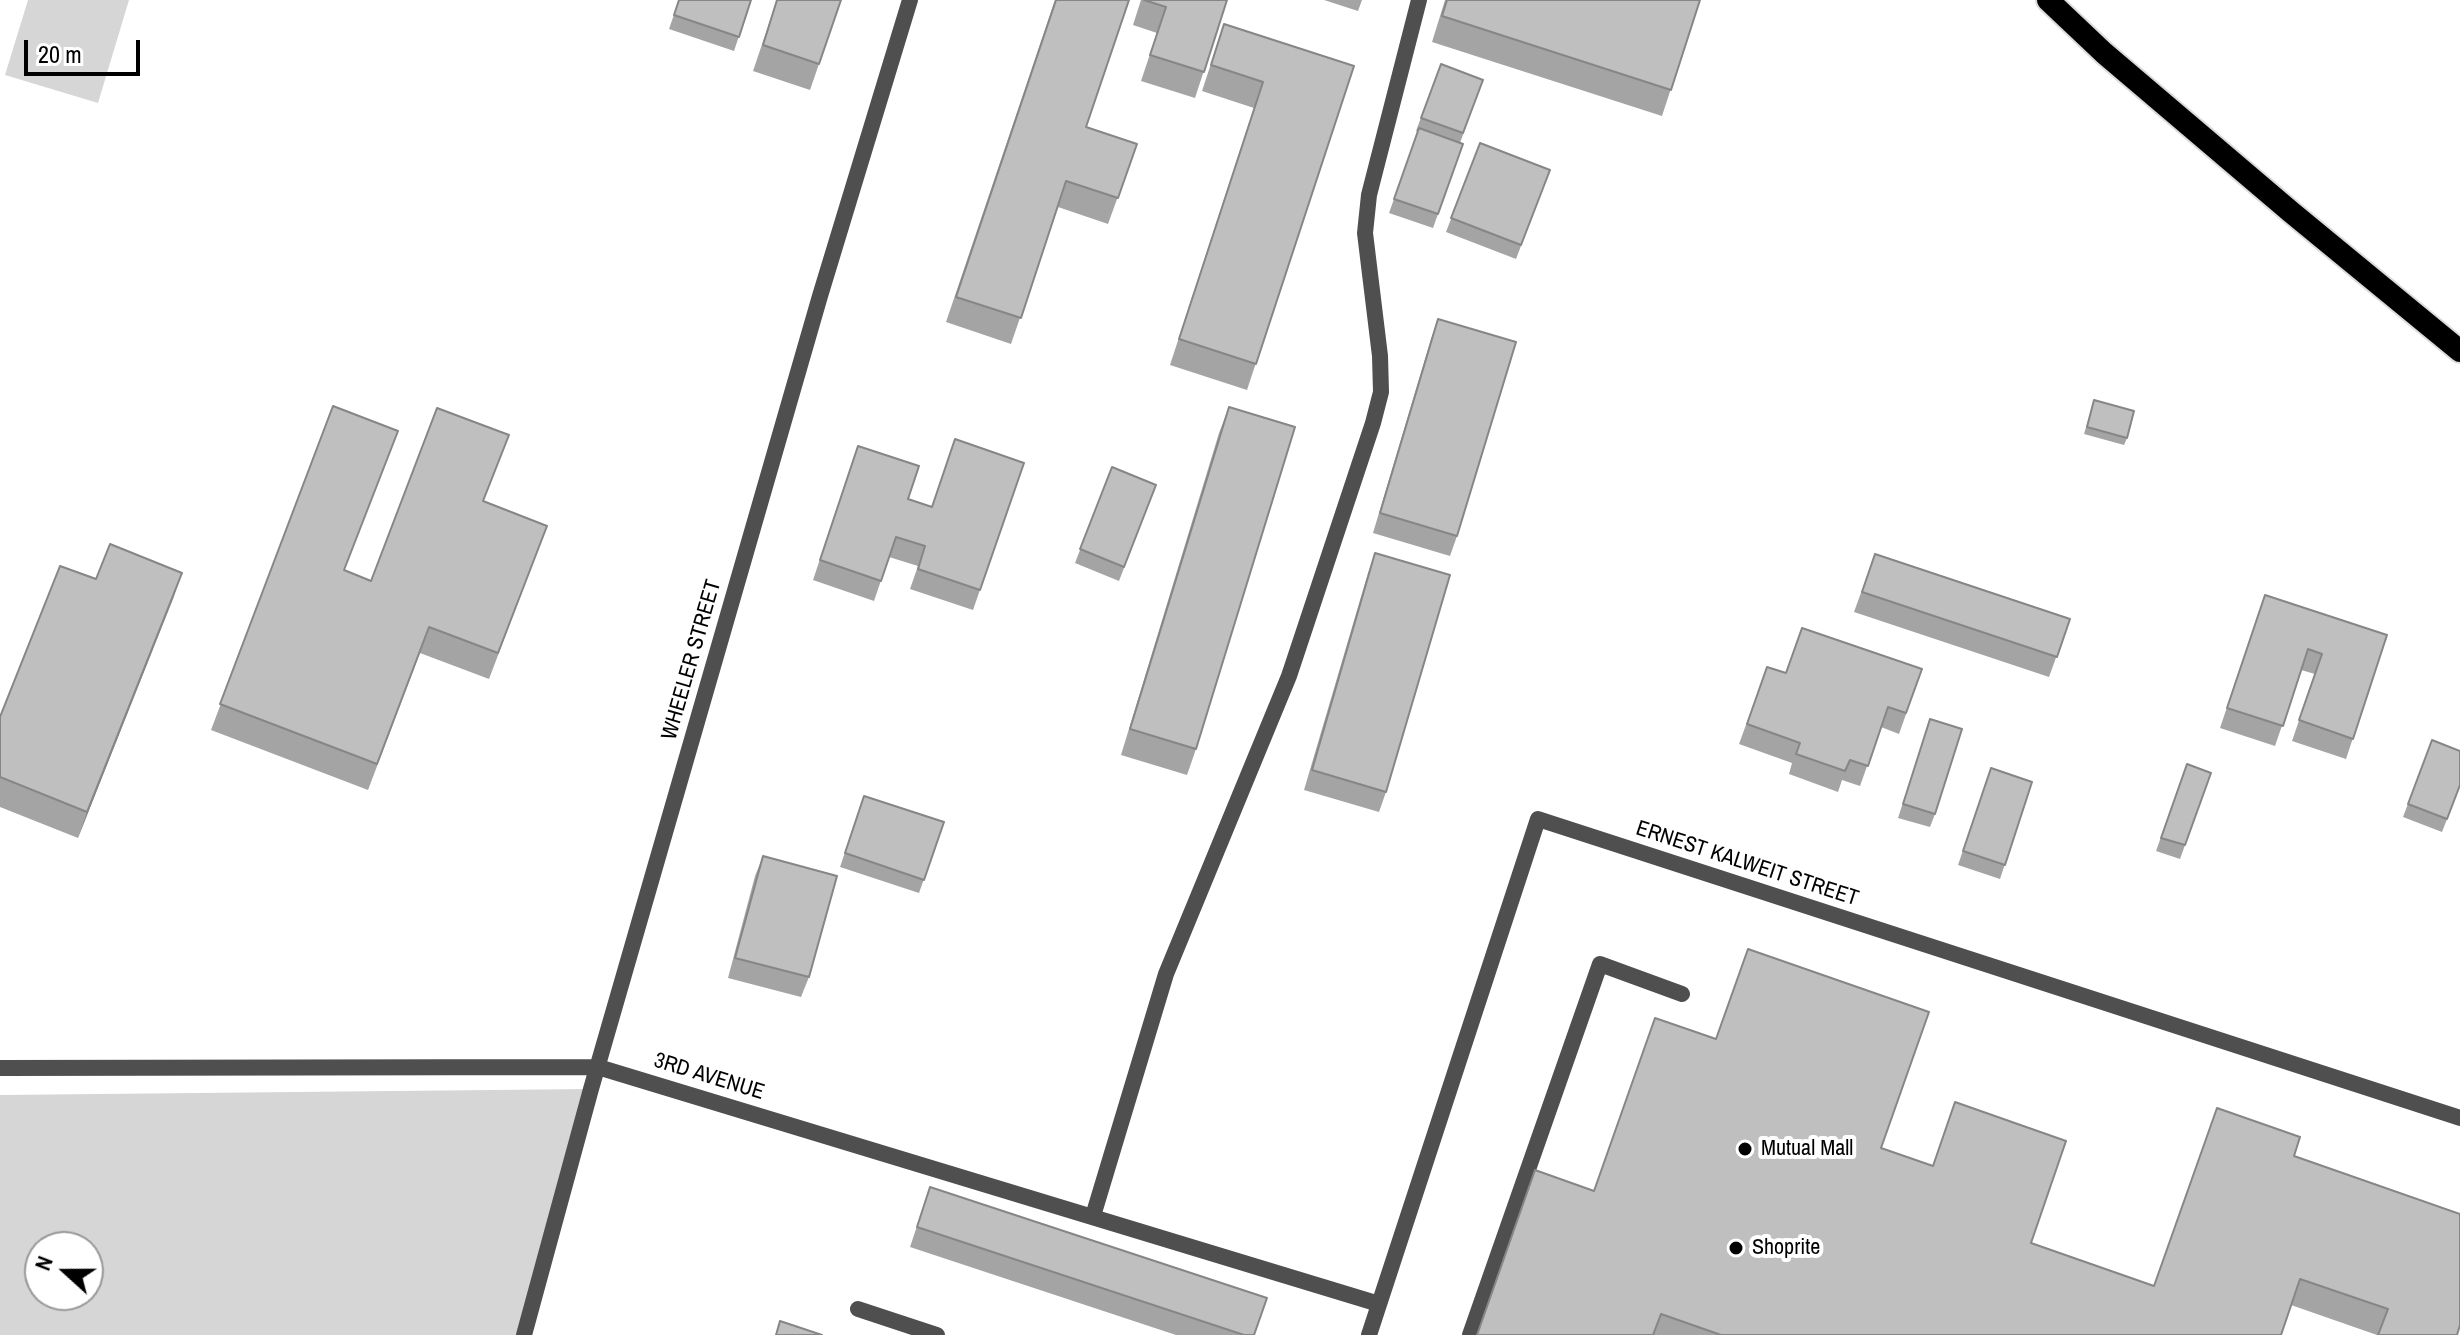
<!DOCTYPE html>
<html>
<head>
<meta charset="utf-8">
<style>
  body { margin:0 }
  #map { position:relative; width:2460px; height:1335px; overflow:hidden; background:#fff; font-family:"Archivo Narrow",sans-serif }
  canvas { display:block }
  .north { position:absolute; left:24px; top:1231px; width:80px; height:80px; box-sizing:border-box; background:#fff; border:2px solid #999; border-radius:50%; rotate:291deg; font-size:22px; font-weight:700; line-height:32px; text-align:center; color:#000 }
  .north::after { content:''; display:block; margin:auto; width:28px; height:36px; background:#000; clip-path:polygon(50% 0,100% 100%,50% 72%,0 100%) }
  .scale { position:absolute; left:24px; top:40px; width:116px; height:36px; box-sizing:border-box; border:4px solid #000; border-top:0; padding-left:10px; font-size:24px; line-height:28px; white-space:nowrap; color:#000; -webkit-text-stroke:6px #fff; paint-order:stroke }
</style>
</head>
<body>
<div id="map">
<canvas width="2460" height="1335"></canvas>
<div class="north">N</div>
<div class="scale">20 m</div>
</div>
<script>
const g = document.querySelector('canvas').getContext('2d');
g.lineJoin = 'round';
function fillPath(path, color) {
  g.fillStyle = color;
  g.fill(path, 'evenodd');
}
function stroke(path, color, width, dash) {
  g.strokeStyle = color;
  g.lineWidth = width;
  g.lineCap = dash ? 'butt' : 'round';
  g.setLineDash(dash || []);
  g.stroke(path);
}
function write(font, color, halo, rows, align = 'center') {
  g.font = font + ' "Archivo Narrow",sans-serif';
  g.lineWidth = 8;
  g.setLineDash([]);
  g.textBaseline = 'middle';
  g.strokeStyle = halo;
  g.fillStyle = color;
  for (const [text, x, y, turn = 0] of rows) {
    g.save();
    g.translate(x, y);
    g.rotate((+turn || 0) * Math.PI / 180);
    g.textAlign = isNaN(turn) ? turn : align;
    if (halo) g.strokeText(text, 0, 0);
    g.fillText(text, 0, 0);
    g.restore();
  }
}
fillPath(new Path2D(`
  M28 0H129L98 103 5 75Z
  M591 1089 524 1335H0V1095ZM40 1247H88V1295H40Z`), '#d6d6d6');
const trunk = new Path2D(`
  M2048 0 2104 53 2291 212 2460 351`);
stroke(trunk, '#dbdbdb', 26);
stroke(new Path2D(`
  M1093 1216 1166 974 1289 676 1373 423 1381 392 1380 356 1365 233 1369 195 1419 0
  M858 1309 937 1335
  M1470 1335 1600 964 1682 994`), '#4f4f4f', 16);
stroke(new Path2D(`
  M0 1068 598 1067 1379 1304
  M524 1335 591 1089 820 296 910 0
  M1369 1335 1538 819 2460 1118`), '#4f4f4f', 16);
stroke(trunk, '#000', 22);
fillPath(new Path2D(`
  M679 0H751L734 51 669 29Z
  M777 0H841L810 90 753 71Z
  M1055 0H1129L1086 127 1137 144 1108 224 1058 207 1011 344 946 322Z
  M1141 0H1227L1195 98 1141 81 1157 33 1133 25Z
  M1324 0H1362L1358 11Z
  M1445 0H1700L1662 116 1432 42Z
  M1224 24 1354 66 1247 390 1170 365 1254 108 1202 91Z
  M1441 64 1483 80 1460 143 1463 144 1433 228 1389 213 1418 132 1416 131Z
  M1480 143 1550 170 1516 259 1446 232Z
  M1438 319 1457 536 1450 556 1373 533 1431 339Z
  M333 406 345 571 371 581 484 501 547 526 489 679 420 653 368 790 211 730Z
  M1229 407 1196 749 1187 775 1121 755 1219 433Z
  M2092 407 2127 438 2124 445 2084 434Z
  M1024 463 973 610 910 589 918 566 889 557 874 601 813 580 851 466 908 499 932 507Z
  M1112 467 1156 485 1119 581 1075 563Z
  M1375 553 1386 792 1379 812 1304 790 1368 573Z
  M1875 554 2070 619 2049 677 1854 612Z
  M182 573 78 838 0 807V717Z
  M2258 615 2387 635 2346 759 2292 741 2315 674 2301 670 2275 746 2220 728Z
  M1767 667 1786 673 1922 669 1899 734 1881 727 1860 786 1842 780 1838 792 1789 774 1792 763 1739 744Z
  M1930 719 1935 814 1930 827 1898 818Z
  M2432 740 2460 786 2442 832 2403 817Z
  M2187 764 2211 773 2180 859 2156 851Z
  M1991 768 2032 782 2000 879 1958 865Z
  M864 796 944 822 919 893 840 867Z
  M763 856 809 977 801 997 728 978 755 876Z
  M1881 1148 2031 1243 2154 1286 2294 1156 2457 1335H2377L2291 1305 2281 1335H1477L1594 1191Z
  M930 1187 1254 1335H1176L910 1247Z`), '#a4a4a4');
fillPath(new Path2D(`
  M182 573 173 599 78 838 87 812Z`), '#868686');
const building = new Path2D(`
  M679 0H751L739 37 674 15Z
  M777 0H841L819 64 763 45Z
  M1056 0H1129L1086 127 1137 144 1118 198 1066 181 1021 318 956 297Z
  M1144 0H1227L1204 72 1150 55 1166 7Z
  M1447 0H1700L1671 90 1442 16Z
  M1224 24 1354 66 1256 364 1179 339 1263 82 1211 65Z
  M1441 64 1483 80 1463 133 1421 118Z
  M1419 128 1463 144 1438 214 1394 199Z
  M1480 143 1550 170 1521 245 1451 218Z
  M1438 319 1516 342 1457 536 1380 513Z
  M2094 400 2134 411 2127 438 2087 427Z
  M333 406 398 431 344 570 371 581 437 408 509 435 483 501 547 526 498 653 429 627 377 764 220 704Z
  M1229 407 1295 427 1196 749 1130 729Z
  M955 439 1024 463 980 590 918 569 925 546 896 537 881 581 820 560 858 446 919 466 908 499 932 507Z
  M1112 467 1156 485 1124 567 1080 549Z
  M110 544 182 573 87 812 0 777V717L60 566 96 579Z
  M1375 553 1450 575 1386 792 1312 770Z
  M1875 554 2070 619 2057 657 1862 592Z
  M2265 595 2387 635 2353 739 2299 720 2322 654 2308 649 2283 726 2227 708Z
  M1802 628 1922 669 1906 713 1888 707 1868 766 1850 760 1845 771 1796 754 1800 743 1747 724 1767 667 1786 673Z
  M1930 719 1962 729 1935 814 1903 804Z
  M2432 740 2460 751V785L2447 819 2408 804Z
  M2187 764 2211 773 2185 845 2161 838Z
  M1991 768 2032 782 2005 865 1963 851Z
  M864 796 944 822 924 880 845 853Z
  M763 856 837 876 809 977 735 958Z
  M1748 949 1929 1012 1881 1148 1933 1166 1955 1102 2066 1141 2031 1243 2154 1286 2217 1108 2300 1137 2294 1156 2460 1214V1325L2457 1335H2378L2388 1309 2300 1279 2281 1335H1721L1661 1314 1653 1335H1477L1535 1170 1594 1191 1655 1018 1716 1039Z
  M930 1187 1267 1298 1254 1335H1244L917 1227Z
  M780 1321 822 1335H776Z`);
fillPath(building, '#bfbfbf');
stroke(building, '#868686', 2);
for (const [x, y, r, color] of [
  [1745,1149,8,"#000"],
  [1736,1248,8,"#000"]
]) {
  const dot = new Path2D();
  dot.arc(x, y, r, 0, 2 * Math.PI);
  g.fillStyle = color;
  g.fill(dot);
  stroke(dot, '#fff', 3);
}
write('22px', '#000', '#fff', [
  ["WHEELER STREET",692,660,-74],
  ["ERNEST KALWEIT STREET",1747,864,18],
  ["3RD AVENUE",709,1077,17]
]);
write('22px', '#000', '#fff', [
  ["Mutual Mall",1761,1149],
  ["Shoprite",1752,1248]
], 'left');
</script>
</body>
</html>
